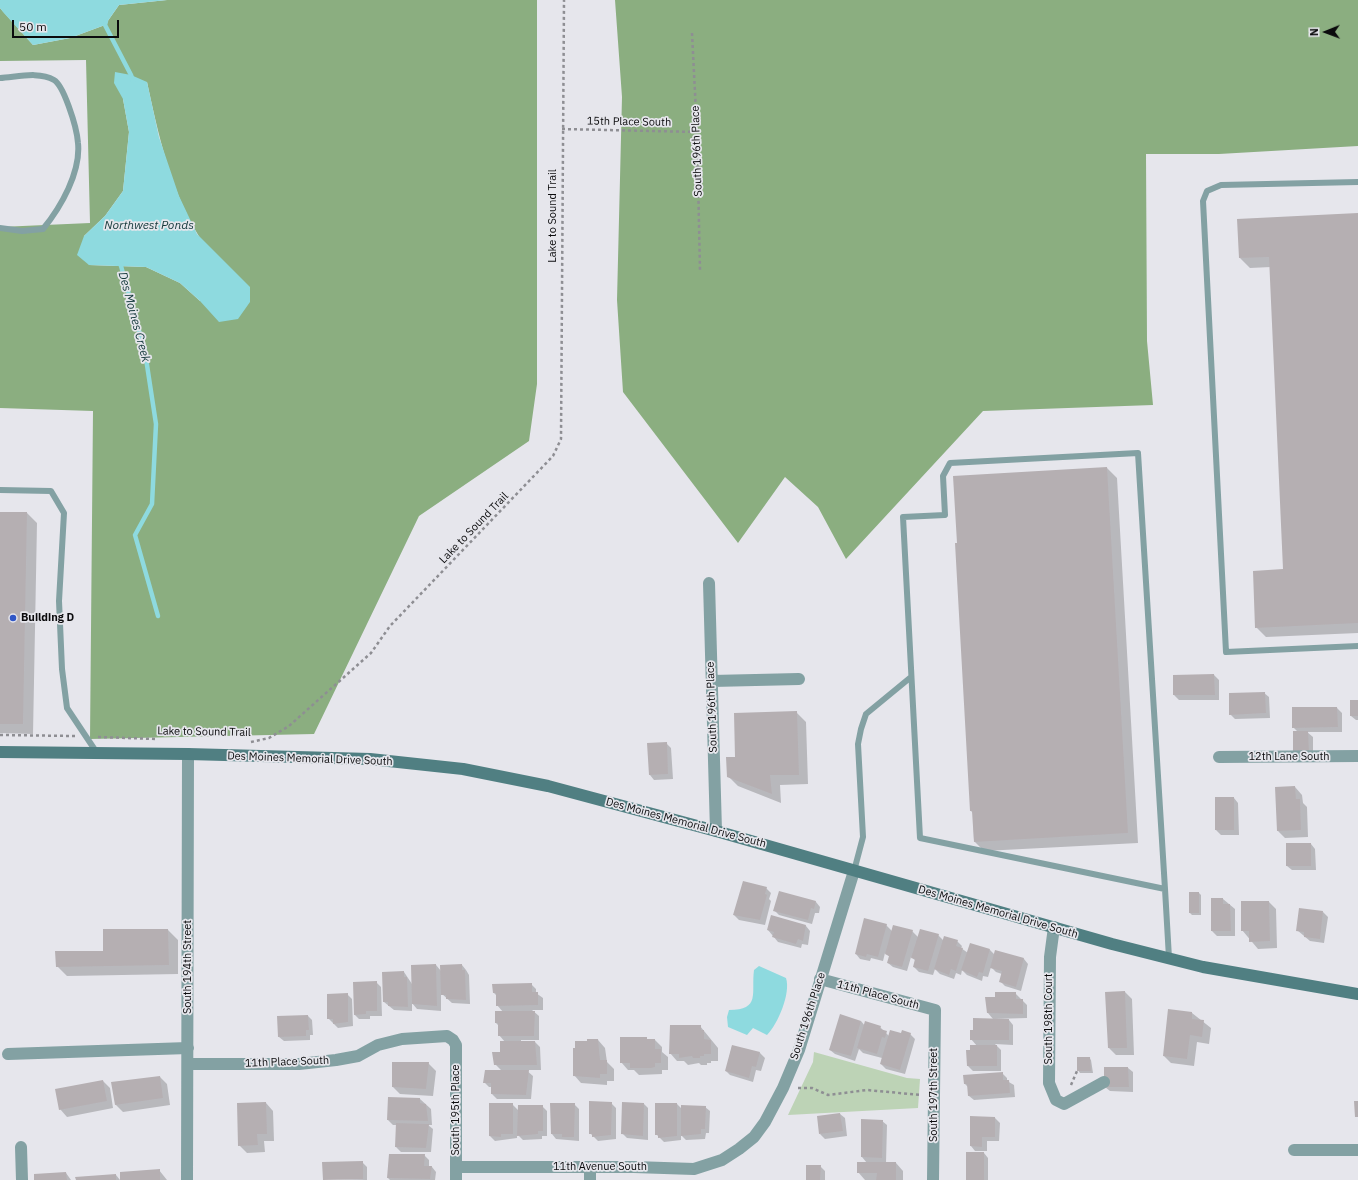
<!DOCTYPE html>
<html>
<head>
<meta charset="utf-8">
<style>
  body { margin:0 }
  #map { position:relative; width:1358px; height:1180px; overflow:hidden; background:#e6e6ec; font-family:"IBM Plex Sans",sans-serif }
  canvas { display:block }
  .north { position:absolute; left:1306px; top:12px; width:40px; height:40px; -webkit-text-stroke:3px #e6e6ec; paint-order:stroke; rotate:269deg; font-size:11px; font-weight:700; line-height:16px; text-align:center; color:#0b0b0d }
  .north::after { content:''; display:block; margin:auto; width:14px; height:18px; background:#0b0b0d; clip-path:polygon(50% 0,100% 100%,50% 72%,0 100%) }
  .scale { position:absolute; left:12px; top:20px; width:107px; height:18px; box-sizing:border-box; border:2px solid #0b0b0d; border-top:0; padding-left:5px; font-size:12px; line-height:14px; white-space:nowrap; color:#0b0b0d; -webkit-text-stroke:3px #e6e6ec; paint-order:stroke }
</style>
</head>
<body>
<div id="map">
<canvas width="1358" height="1180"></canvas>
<div class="north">N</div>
<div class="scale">50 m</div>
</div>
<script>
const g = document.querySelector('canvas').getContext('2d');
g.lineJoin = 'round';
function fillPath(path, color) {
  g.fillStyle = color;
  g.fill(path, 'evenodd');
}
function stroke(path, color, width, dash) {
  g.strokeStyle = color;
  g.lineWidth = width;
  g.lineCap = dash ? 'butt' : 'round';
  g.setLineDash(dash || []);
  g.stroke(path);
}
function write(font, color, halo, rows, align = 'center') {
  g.font = font + ' "IBM Plex Sans",sans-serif';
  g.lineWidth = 3.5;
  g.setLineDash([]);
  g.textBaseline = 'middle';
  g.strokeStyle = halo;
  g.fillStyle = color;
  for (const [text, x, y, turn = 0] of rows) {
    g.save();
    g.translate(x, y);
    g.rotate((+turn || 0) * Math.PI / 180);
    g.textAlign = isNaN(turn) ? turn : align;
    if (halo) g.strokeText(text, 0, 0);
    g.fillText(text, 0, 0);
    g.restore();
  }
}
fillPath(new Path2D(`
  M814 1052 907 1078 920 1079 918 1108 788 1115 813 1062Z`), '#bdd3b6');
fillPath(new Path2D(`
  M167 0H537V384L529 441 419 516 314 734 90 739 93 411 0 408V227L90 223 86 60 0 61V8L33 45 70 38 105 25 119 5ZM147 82C158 133 170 188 197 233 202 243 214 252 222 260L200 301 180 283 146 267 89 265 84 236 105 216 123 191 129 132 123 99Z
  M615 0H1358V146L1219 154H1146L1147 341 1153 405 983 411 846 559 818 507 785 477 738 543 623 392 617 300 622 97Z`), '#8bae80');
fillPath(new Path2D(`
  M0 0H167L119 5 105 25 70 38 33 45 3 12 0 8Z
  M115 72 131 75 147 82 159 137 179 196 197 234 250 287V302L238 319 219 322 200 301 180 283 146 267 89 265 77 255 84 236 105 216 123 191 129 132 123 99 114 83Z
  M759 966 786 978C791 993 778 1024 767 1035L753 1028 747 1035 728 1027 727 1017 729 1010C761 1010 751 993 754 970Z`), '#8edadf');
fillPath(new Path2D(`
  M1358 214V633L1266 637 1256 627 1284 570 1271 267 1250 268 1240 258Z
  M1107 468 1117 478 1138 843 984 851 974 841 973 813 971 811 956 544Z
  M0 513H27L37 523 33 734 0 733Z
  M1214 675 1219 680V700H1179L1174 695V676Z
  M1264 693 1269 697 1270 718 1235 719 1230 714Z
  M1358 701V720H1356L1351 716Z
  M1337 708 1342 713V732H1307L1313 737V755H1299L1298 732 1293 727Z
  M796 712 806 722 808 784 780 785 781 803 738 786 728 776 736 758Z
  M666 743 671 748 673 779 654 780 650 775 648 744Z
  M1295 787 1302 795 1303 803 1307 807 1308 837 1285 838 1278 831Z
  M1234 798 1238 803 1239 835H1221L1216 830Z
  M1311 844 1315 849 1316 870H1292L1287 866Z
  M766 888 771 893 769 899 771 901 765 925 739 920 734 915Z
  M1199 893 1201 895V915H1192L1190 913Z
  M1212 899H1223L1235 909V936H1217L1212 931Z
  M816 902 820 907 819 913H815L812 924 779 915 774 910Z
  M1269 902 1276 909 1277 948 1258 949 1242 930Z
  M1323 912 1328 917 1324 943 1310 941 1297 930Z
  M886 925 893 932 912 931 918 937 938 935 943 940 957 941 962 946 961 948 968 953 990 950 995 955 1024 959 1028 964 1021 991 1005 986 1000 981 1002 974 996 972 991 967 988 977 983 976 982 981 967 975 962 970 961 975 956 973 954 979 940 974 935 969 933 975 919 972 914 967 916 961 911 957 907 971 893 967 888 963 890 957 885 953 883 961 871 958 870 961 860 959 856 954Z
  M806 926 810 931 808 945 802 944 801 948 778 942 768 930Z
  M168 930 178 940V974L67 976 57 966Z
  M436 965 441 971 462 965 466 970 469 975 470 1004 452 1003 441 993V1011L417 1009 412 1003V1011L394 1010 384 1002 404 972 412 984Z
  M376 982 381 987 382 1016H370V1019H359L354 1014Z
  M531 984 536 989V993L543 998V1010H532L539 1016V1040H521V1042H535L540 1047 541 1070H526L533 1076 531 1099H497L492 1094V1087H489L485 1083 502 1071 495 1064 493 1053H501L505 1042 499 1035V1026L496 1023 503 1012 497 1005V996L494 993Z
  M1125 992 1132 999 1134 1055H1116L1109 1048Z
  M1015 993 1027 1005V1018L993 1019 988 1013 986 998H996Z
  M347 994 352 999 353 1026 338 1028 328 1018Z
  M1192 1013 1211 1028 1209 1044 1197 1042 1194 1066 1171 1063 1164 1056Z
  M308 1016 312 1020 313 1035H310V1040L284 1041 279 1037Z
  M1009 1020 1013 1025V1045L995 1044 1001 1050V1071H973L968 1066 971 1051 977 1046 971 1039Z
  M861 1021 865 1026 880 1027 889 1036 910 1034 915 1039 905 1074 886 1069 881 1064 882 1058 863 1053 859 1049 855 1061 835 1054 830 1050Z
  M700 1026 718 1048V1061H711V1063H707V1065H701L699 1063 688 1065 684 1061H677L670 1053Z
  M646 1038 648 1040H655L662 1047V1052L668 1057V1070H662V1074L639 1075 634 1070H628L621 1062Z
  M598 1040 605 1048 607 1062 614 1069V1081H607V1085L581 1083 574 1075 576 1042Z
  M732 1046 760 1053 765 1058 761 1071 756 1070 753 1082 730 1075 726 1071Z
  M1089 1058 1091 1060 1093 1073H1080L1078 1070Z
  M428 1063 436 1071 433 1096 400 1094 393 1087Z
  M1128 1068 1133 1072V1092L1110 1091 1105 1087Z
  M1002 1073 1007 1078V1081L1014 1085 1015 1097 974 1100 969 1096 968 1087 965 1084Z
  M160 1077 167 1084 170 1105 123 1112 115 1104Z
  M103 1081 110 1088 113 1108 67 1117 60 1109Z
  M420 1099 431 1109 432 1125H428L433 1129 431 1152H401L396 1147 397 1125H393L388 1120Z
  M266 1103 273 1111 274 1141H264L265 1152 247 1153 239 1145Z
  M611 1103 616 1108V1139L598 1141 590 1133Z
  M512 1104 518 1110 542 1106 547 1111V1136H542V1139L523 1140 517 1134V1138L495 1141 490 1136Z
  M574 1104 579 1109V1141L556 1139 552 1134Z
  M644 1104 648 1108V1140L627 1138 622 1133Z
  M677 1104 682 1109 705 1107 710 1111 709 1133H706L705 1139 686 1140 681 1135V1140L664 1142 656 1134Z
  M840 1114 845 1118 847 1136 825 1139 820 1134Z
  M995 1118 1000 1123 999 1141H987V1151H975L971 1146Z
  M882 1121 887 1125 886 1163H896L903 1171V1180H865L858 1172 867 1163 862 1157Z
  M984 1153 988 1158V1180H967Z
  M424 1155 429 1160V1167H432L436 1172 435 1180H390L388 1178Z
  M362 1162 367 1167V1180L324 1179Z
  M820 1166 825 1171V1180H807Z
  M159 1170 167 1180H121Z
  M66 1173 71 1180H35Z
  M116 1175 120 1180H77Z`), '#0003');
stroke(new Path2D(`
  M106 21 105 25 131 75 133 81
  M124 261 121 266 145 352 156 424 152 504 135 535 158 616`), '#8edadf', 4.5);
fillPath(new Path2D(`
  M1358 213V623L1255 628 1253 571 1283 569 1269 257 1239 258 1237 219Z
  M1107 467 1128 833 974 842 972 811H970L955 543H957L953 476Z
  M0 512H27L23 724H0Z
  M1214 674 1215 695H1173V675Z
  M1265 692 1266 713 1229 715V693Z
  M1350 700H1358V716H1350Z
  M1292 707H1337L1338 727 1292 728Z
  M797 711 799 775H770L772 794 727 777 726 757H735L734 713Z
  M1293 731H1308L1309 751H1293Z
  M667 742 668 774 649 775 647 743Z
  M1295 786 1296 799H1300L1301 830 1277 831 1275 787Z
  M1215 797H1234V830H1215Z
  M1286 843H1311V866H1286Z
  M743 881 767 887 765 894 767 895 760 920 733 915Z
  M779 891 816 901 814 909 811 908 808 920 773 911Z
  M1189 892H1199V913H1189Z
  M1211 898H1223V904H1230L1231 931H1211Z
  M1241 901H1269L1270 941 1249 942V931H1241Z
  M1299 908 1323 911 1320 939 1304 937V932L1296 931Z
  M771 915 806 925 803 941 798 939 796 944 772 937 774 932 767 930Z
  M864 918 887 924 878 957 867 954 866 957 855 954Z
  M893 925 913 930 902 967 887 963 889 956 885 954Z
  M103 929H168L169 965 56 967 55 951H103Z
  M920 929 939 934 928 971 913 967 915 959 911 958Z
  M944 936 958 940 956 946 963 948 956 971 951 969 949 975 934 969Z
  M970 943 990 949 983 973 979 972 977 977 961 970Z
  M995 950 1024 958 1016 987 999 982 1002 971 990 968Z
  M436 964 437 1006 412 1004 411 965Z
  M462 964V970H465L466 1000 446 999V995H441L440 965Z
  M404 971V977H407L408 1007 388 1006V1002H383L382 972Z
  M377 981V1011H366V1014L354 1015 353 982Z
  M532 983V992H538V1005L496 1006V993H493L492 984Z
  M1125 991 1127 1048H1108L1105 992Z
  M995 992H1016V999H1023V1014L987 1013 985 997H995Z
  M348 993V1022L333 1024V1019H327V994Z
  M1168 1009 1192 1012V1019L1204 1020 1202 1037 1190 1035 1187 1059 1163 1056Z
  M495 1011H535L534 1036H498V1023H495Z
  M840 1014 861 1021 851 1056 829 1050Z
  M308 1015 309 1030H306V1036L278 1037 277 1016Z
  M973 1018 1009 1019V1040H970V1030H973Z
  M865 1021 881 1026 880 1029 887 1031 885 1038 882 1037 877 1054 857 1048Z
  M670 1025H701V1030H704V1039L711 1040V1054H704V1056H700V1058H693L692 1056 679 1058V1054H669Z
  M890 1030 901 1033 902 1030 911 1033 900 1070 880 1064Z
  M620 1037H647V1039H655V1049H661V1063H655V1067L651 1068H630V1063H620Z
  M587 1039H598L600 1060H607V1074H600V1078L573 1076V1048H575V1041H587Z
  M500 1041H535L537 1065H494L492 1052H500Z
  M732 1045 760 1052 756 1067 752 1066 749 1078 725 1071Z
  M970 1045H997V1066H967L966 1050H970Z
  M1077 1057H1090L1091 1071H1077Z
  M392 1062H429L426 1089 392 1087Z
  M1104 1067H1128L1129 1087H1104Z
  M485 1070H529L526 1095 491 1094V1083H483Z
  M1003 1072V1080H1009L1010 1093 968 1096 967 1084H964L963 1075Z
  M160 1076 163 1098 115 1105 111 1082Z
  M103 1080 107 1101 59 1110 55 1089Z
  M388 1097 420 1098V1103L426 1104 428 1121 387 1120Z
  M589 1101 612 1102 611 1135 592 1137V1134H589Z
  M1354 1101H1358V1117H1355Z
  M266 1102 267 1134H257L258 1145 238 1146 237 1103Z
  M622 1102 644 1103 643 1136 621 1134Z
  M489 1103H513V1134H501V1137L489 1136Z
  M550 1103H575L574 1137H562V1134H551Z
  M655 1103H677V1136L658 1138V1135H655Z
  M518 1105H543V1131H538V1134L517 1136Z
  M681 1105 706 1106 705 1129H701V1134L681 1136Z
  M840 1113 843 1131 819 1134 817 1116Z
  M970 1116 995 1117V1137H982V1147L970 1146Z
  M861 1119 883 1120 882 1158 861 1157Z
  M396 1123 429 1124 426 1148 395 1147Z
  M966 1152H984V1180H966Z
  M389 1154H425L424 1166H432L430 1179 387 1178Z
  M363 1161V1179L323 1180 322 1162Z
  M857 1162H896V1180H876L877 1173H857Z
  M806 1165H821L820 1180H806Z
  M160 1169V1180H120V1172Z
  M66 1172 67 1180H34V1174Z
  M116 1174V1180H76L75 1177Z`), '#b5afb2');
stroke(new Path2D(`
  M692 33 697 132 700 270
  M562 129 697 132
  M0 735 75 736
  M98 737 156 739
  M251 742 269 738 289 726 371 653 390 626 553 456 561 439 564 0
  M1071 1085 1077 1071
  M798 1088H812L828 1095 867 1090 921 1095`), '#8e8e93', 2.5, [3, 3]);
stroke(new Path2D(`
  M0 78C17 77 39 71 54 80 61 84 66 99 69 107 73 118 77 130 78 143 81 172 61 207 43 229L22 231 0 228
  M1358 182 1221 185 1207 191 1203 201 1226 652 1358 646
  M0 490 51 491 64 513 59 601 62 669 67 708 97 753
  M854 871 863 837 858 744 861 729 866 714 911 677
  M1165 889 920 838 903 517 945 515 943 476 950 463 1138 453 1165 889 1169 958`), '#83a1a3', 6);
stroke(new Path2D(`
  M709 583 716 831
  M712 681 799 679
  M1219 757 1358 756
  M1054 927 1050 957 1049 1083 1056 1100 1064 1104 1104 1082
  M820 979 935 1010 933 1180
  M8 1054 188 1048
  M188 1064H299L336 1060 358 1056 378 1045 402 1039 447 1036 453 1040 456 1045V1180
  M21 1147 22 1180
  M1294 1150H1358
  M456 1167H634L694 1169 722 1160 739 1149 754 1137 765 1122 783 1088 799 1050 854 871
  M590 1167V1180
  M187 1180 188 754`), '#83a1a3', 12);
stroke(new Path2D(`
  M0 752 188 754 370 759 463 769 548 786 716 831 1112 944 1203 967 1358 994`), '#507f82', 12);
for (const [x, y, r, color] of [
  [13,618,4,"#3056c6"]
]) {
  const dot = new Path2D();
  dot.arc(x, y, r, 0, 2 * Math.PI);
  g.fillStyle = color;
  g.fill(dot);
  stroke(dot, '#e6e6ec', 1.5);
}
write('11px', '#0b0b0d', '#e6e6ec', [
  ["15th Place South",629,122,1],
  ["South 196th Place",697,151,-92],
  ["Lake to Sound Trail",553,216,-90],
  ["Lake to Sound Trail",474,528,-46],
  ["South 196th Place",712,707,-92],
  ["Lake to Sound Trail",204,732,1],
  ["12th Lane South",1289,757],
  ["Des Moines Memorial Drive South",310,759,2],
  ["Des Moines Memorial Drive South",686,823,15],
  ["Des Moines Memorial Drive South",998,912,16],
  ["South 194th Street",188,967,-90],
  ["11th Place South",878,995,15],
  ["South 196th Place",808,1016,-72],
  ["South 198th Court",1049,1019,-90],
  ["11th Place South",287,1062,-2],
  ["South 197th Street",934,1095,-90],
  ["South 195th Place",456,1110,-90],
  ["11th Avenue South",600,1167]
]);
write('bold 11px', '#0b0b0d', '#e6e6ec', [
  ["Building D",21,618]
], 'left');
write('italic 12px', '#13383a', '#e6e6ec', [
  ["Northwest Ponds",149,226],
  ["Des Moines Creek",134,317,75]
]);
</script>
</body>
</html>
